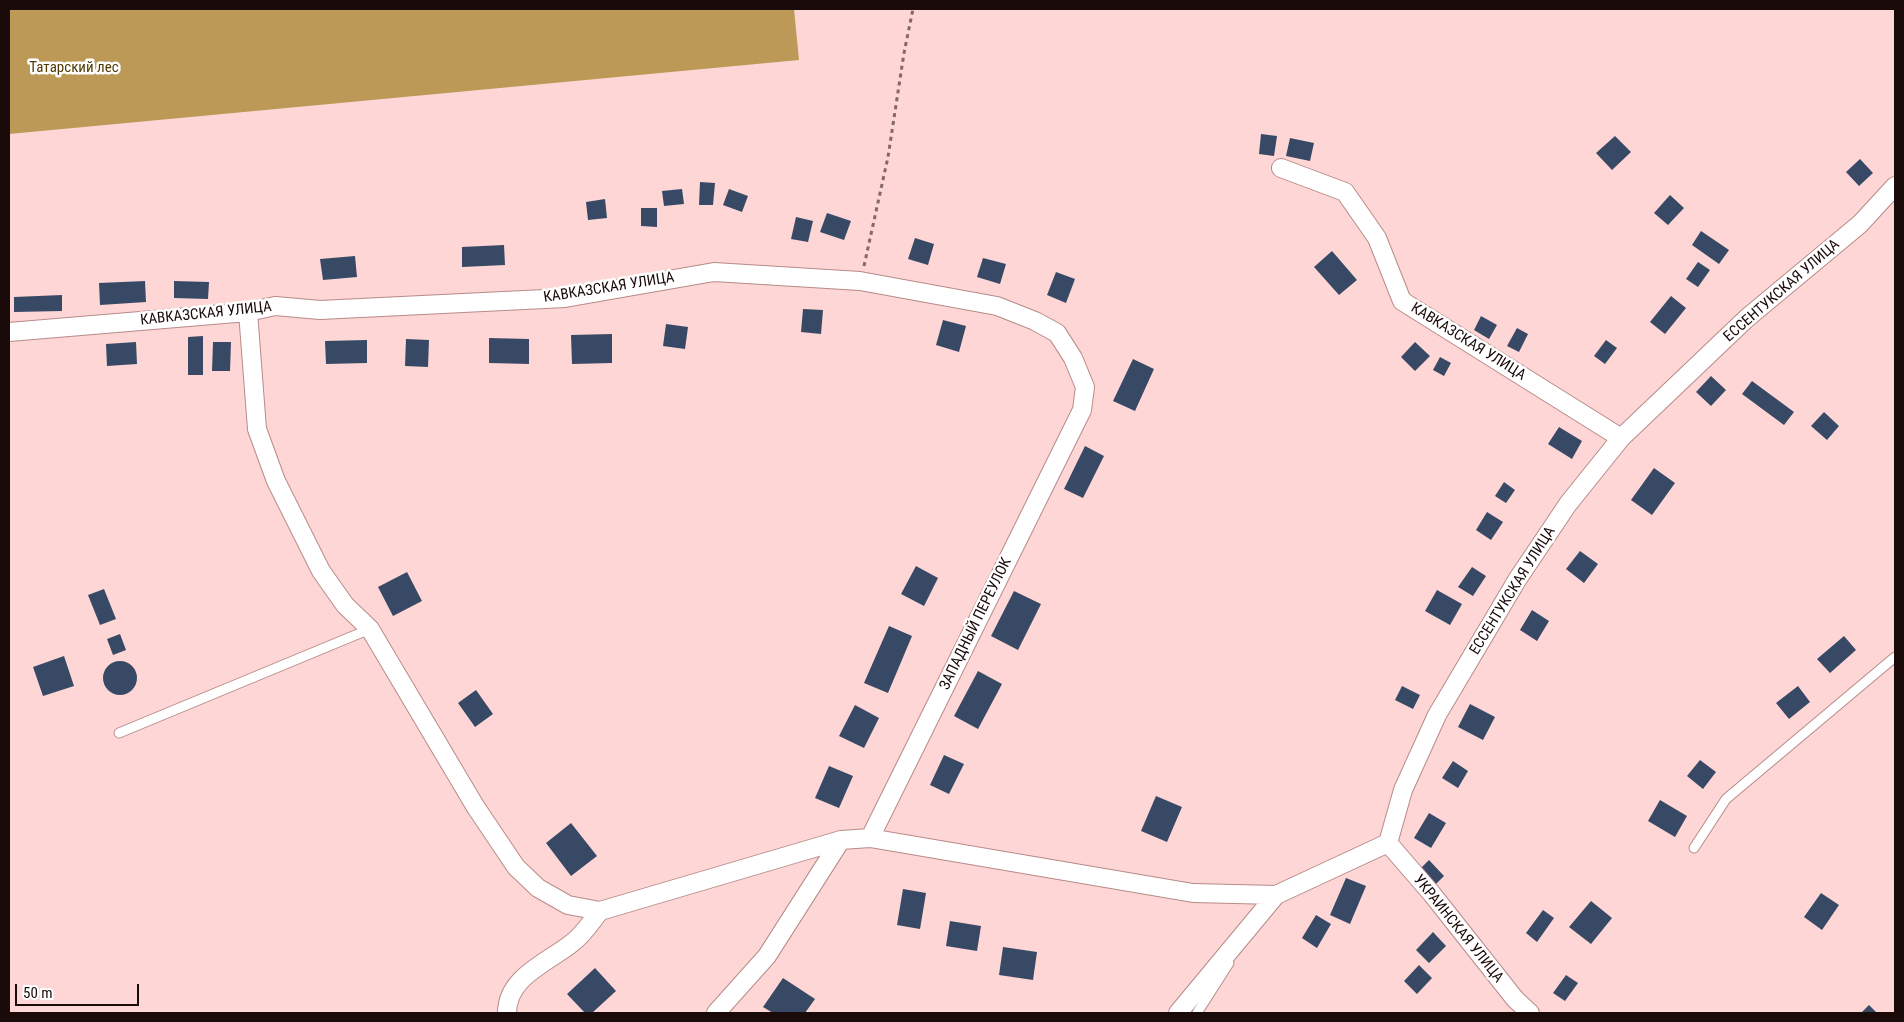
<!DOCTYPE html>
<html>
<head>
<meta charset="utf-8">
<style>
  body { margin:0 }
  #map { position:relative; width:1904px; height:1022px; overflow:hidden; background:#fdd6d5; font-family:"Roboto Condensed",sans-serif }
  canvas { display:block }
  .frame { position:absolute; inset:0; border:10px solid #1a0a0a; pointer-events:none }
  .scale { position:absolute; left:15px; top:984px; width:124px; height:22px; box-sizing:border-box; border:2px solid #1a0a0a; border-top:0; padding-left:6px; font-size:15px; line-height:18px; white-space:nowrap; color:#1a0a0a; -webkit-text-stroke:4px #fff; paint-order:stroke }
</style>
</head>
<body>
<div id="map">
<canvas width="1904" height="1022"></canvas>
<div class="frame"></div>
<div class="scale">50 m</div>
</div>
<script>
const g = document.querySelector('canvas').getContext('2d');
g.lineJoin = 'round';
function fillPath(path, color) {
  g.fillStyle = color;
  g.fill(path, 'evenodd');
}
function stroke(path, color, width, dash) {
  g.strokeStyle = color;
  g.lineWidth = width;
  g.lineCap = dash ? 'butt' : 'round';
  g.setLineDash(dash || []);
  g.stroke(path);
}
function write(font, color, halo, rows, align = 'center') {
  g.font = font + ' "Roboto Condensed",sans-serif';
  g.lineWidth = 5;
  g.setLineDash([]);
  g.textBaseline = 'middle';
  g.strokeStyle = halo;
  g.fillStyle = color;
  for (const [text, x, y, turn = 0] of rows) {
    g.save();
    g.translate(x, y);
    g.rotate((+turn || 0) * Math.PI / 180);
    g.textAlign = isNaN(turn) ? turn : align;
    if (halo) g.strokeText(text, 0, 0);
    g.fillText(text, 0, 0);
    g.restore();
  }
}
fillPath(new Path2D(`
  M9 9H794L799 60 9 134Z`), '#bc9957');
fillPath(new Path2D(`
  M1261 134 1277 136 1274 156 1259 154Z
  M1615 136 1631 152 1612 170 1596 153Z
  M1290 138 1314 143 1310 161 1286 156Z
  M1860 159 1873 173 1859 186 1846 172Z
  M700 182 715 183 713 205H699Z
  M682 189 684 204 664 206 662 191Z
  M729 189 748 196 742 212 723 205Z
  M1670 195 1684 208 1668 225 1654 213Z
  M605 199 607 218 588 220 586 202Z
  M641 208H657V227L641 226Z
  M827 213 851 221 844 240 820 232Z
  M796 217 813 221 808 242 791 239Z
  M1701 231 1729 250 1719 264 1692 245Z
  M915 238 934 244 928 265 908 259Z
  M504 245 505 265 462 267V247Z
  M1332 251 1357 280 1339 295 1314 267Z
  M355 256 357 277 323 280 320 259Z
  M983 258 1006 264 1000 284 977 277Z
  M1698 262 1710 270 1698 287 1686 279Z
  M1056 272 1075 279 1066 303 1047 295Z
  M145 281 146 302 100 305 99 283Z
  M174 281 209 282 208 299 174 298Z
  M62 295V311L14 312V297Z
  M1671 296 1686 308 1665 334 1650 322Z
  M803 309 823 310 821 334 801 332Z
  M1481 316 1497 325 1489 339 1474 330Z
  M943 320 966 326 959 352 936 345Z
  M666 324 688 327 685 349 663 346Z
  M1517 328 1528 334 1519 352 1507 346Z
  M612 334V363L572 364 571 335Z
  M203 336V375H188V337Z
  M489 338 529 339V364L489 363Z
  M406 339 429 340 428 367 405 366Z
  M367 340V363L326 364 325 341Z
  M1606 340 1617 348 1605 364 1594 356Z
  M136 342 137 364 107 366 106 344Z
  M213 342H231L230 371H212Z
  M1415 342 1430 356 1415 371 1401 357Z
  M1440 357 1451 363 1444 376 1433 370Z
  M1133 359 1154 369 1135 411 1113 401Z
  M1711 376 1726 390 1711 406 1696 392Z
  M1752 381 1794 412 1784 425 1742 394Z
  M1824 412 1839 426 1827 440 1811 426Z
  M1559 427 1582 441 1572 459 1548 444Z
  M1085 446 1104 456 1083 498 1064 489Z
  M1654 468 1675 483 1652 515 1631 500Z
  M1504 482 1515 490 1506 503 1495 496Z
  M1487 512 1503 522 1491 540 1476 530Z
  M1580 551 1598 564 1584 583 1566 569Z
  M916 566 938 578 924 606 901 594Z
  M1472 567 1486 576 1473 596 1458 587Z
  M407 572 422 601 393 616 378 587Z
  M104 589 116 619 100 625 88 595Z
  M1437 590 1462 604 1450 625 1425 611Z
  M1014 591 1041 604 1018 650 991 636Z
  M1532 610 1549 621 1537 641 1520 630Z
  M889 626 912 636 888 693 864 683Z
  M120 634 126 650 113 655 107 639Z
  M1844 636 1856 650 1830 673 1817 659Z
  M64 656 74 686 43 696 33 667Z
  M103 678a17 17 0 1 1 34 0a17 17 0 1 1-34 0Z
  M978 671 1002 684 978 729 954 716Z
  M1402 686 1420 695 1413 709 1395 700Z
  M1798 686 1810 702 1789 719 1776 703Z
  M476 690 493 714 475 727 458 703Z
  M1470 704 1495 717 1483 740 1458 727Z
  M855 705 879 718 864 748 839 736Z
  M944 755 964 764 949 794 930 785Z
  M1700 760 1716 772 1703 789 1687 776Z
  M1453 761 1468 771 1458 788 1442 778Z
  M829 766 853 776 839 808 815 798Z
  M1156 796 1182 807 1167 842 1141 831Z
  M1660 800 1687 816 1675 837 1648 821Z
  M1429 813 1446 823 1431 848 1414 838Z
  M571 823 597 856 571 876 546 843Z
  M1429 860 1444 876 1436 884 1421 868Z
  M1346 878 1366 886 1350 924 1330 915Z
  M903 889 926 893 920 929 897 925Z
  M1821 893 1839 905 1822 930 1804 917Z
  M1591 901 1612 918 1591 944 1569 927Z
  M1543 910 1554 918 1537 942 1526 933Z
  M1316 915 1331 924 1317 948 1302 938Z
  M950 921 981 926 977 951 946 946Z
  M1433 932 1446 946 1429 963 1416 950Z
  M1003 947 1037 952 1033 980 999 975Z
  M1419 965 1432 978 1417 994 1404 981Z
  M595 968 616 991 592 1013H585L567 994Z
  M1566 975 1578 983 1565 1001 1553 993Z
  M783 978 815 999 805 1013H773L763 1007Z
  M1869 1005 1877 1013H1861Z`), '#384966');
const lane = new Path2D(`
  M119 733 370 629
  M1694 848 1726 799 1895 657
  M1197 1013 1229 963`);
const street = new Path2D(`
  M1281 168 1345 192 1377 238 1402 301 1621 438
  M248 312 257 429 276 481 321 571 345 605 370 629 475 806 516 867 538 888 568 905 600 911 841 840 870 838 1193 893 1276 895
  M9 332 248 312 275 306 320 310 565 298 714 272 860 281 997 306 1035 321 1057 333 1073 358 1085 387 1082 410 870 838
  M1388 843 1432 894 1515 999 1530 1013
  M507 1013C507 977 547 963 572 943 583 935 591 922 600 911
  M716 1013 767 956 841 840
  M1178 1013 1276 895 1388 843 1403 790 1437 715 1517 580 1568 504 1621 438 1747 318 1860 224 1895 186`);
stroke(lane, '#b78b89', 11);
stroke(street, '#b78b89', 20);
stroke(new Path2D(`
  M864 266 888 157 904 53 913 9`), '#836868', 3, [4, 4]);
stroke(lane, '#fff', 9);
stroke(street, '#fff', 18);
write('15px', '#523a02', '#fff', [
  ["Татарский лес",74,68]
]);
write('15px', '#1a0a0a', '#fff', [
  ["КАВКАЗСКАЯ УЛИЦА",609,288,-9],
  ["ЕССЕНТУКСКАЯ УЛИЦА",1782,291,-41],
  ["КАВКАЗСКАЯ УЛИЦА",206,314,-6],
  ["КАВКАЗСКАЯ УЛИЦА",1468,342,32],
  ["ЕССЕНТУКСКАЯ УЛИЦА",1513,591,-58],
  ["ЗАПАДНЫЙ ПЕРЕУЛОК",976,624,-64],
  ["УКРАИНСКАЯ УЛИЦА",1458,929,51]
]);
</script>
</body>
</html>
